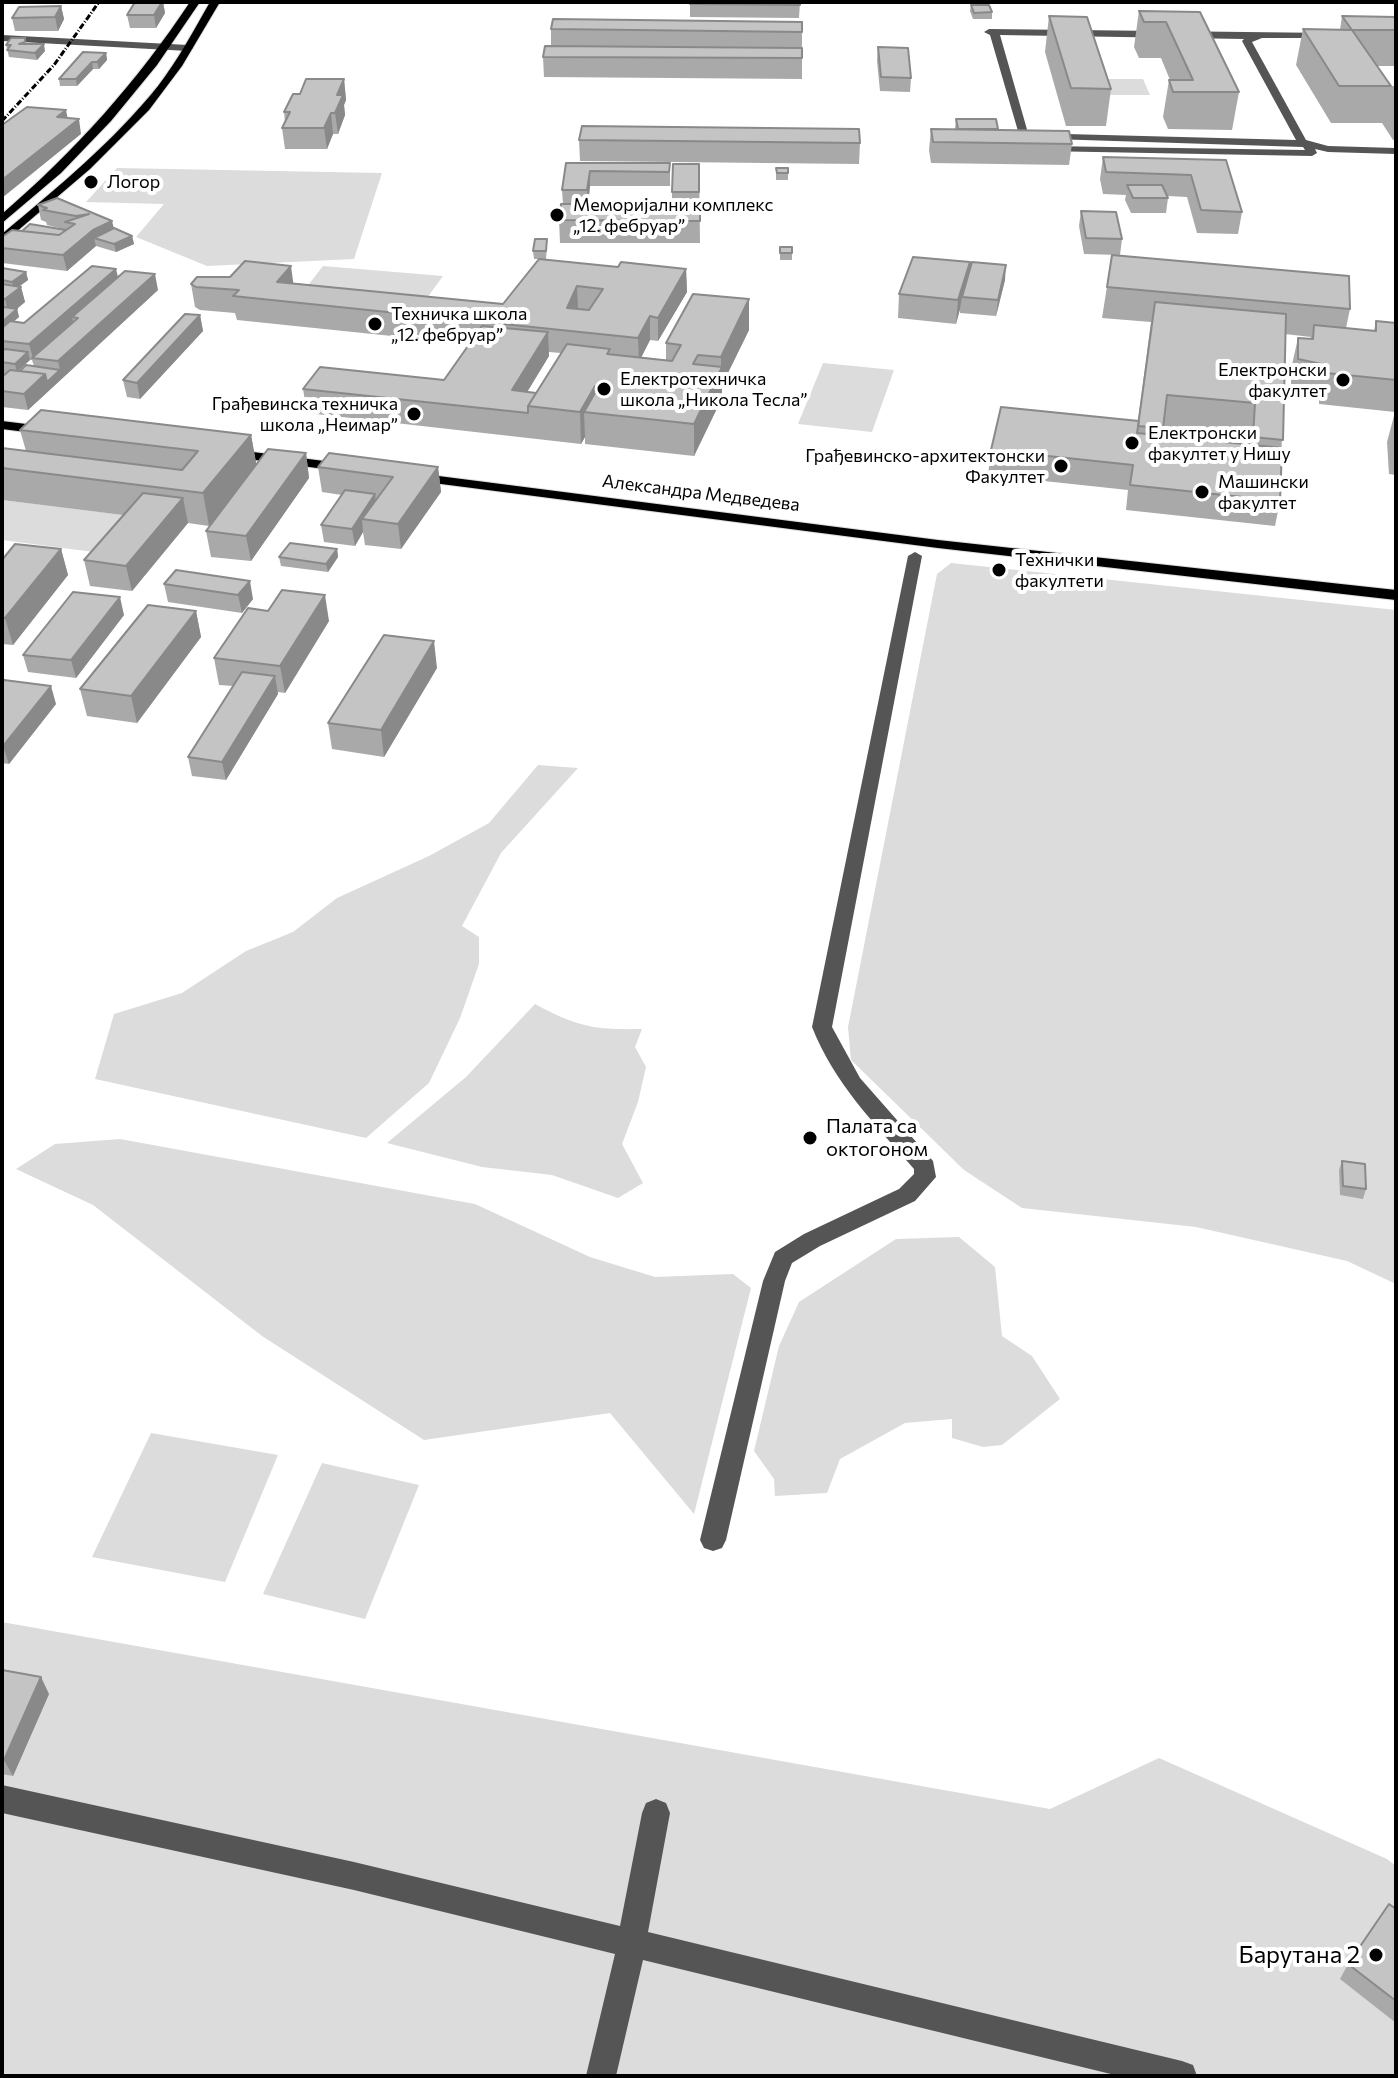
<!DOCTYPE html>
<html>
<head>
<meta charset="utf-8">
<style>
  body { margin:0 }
  #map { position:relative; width:1398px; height:2078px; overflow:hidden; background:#fff; font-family:Commissioner,sans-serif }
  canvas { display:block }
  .frame { position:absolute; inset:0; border:4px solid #000; pointer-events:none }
</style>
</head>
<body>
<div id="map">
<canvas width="1398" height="2078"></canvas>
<div class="frame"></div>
</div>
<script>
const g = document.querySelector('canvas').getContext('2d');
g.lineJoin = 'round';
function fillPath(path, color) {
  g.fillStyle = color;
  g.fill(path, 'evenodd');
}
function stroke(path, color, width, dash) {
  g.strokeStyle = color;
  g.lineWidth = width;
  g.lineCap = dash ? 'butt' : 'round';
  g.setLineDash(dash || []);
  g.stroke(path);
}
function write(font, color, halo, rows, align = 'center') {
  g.font = font + ' Commissioner,sans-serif';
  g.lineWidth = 8;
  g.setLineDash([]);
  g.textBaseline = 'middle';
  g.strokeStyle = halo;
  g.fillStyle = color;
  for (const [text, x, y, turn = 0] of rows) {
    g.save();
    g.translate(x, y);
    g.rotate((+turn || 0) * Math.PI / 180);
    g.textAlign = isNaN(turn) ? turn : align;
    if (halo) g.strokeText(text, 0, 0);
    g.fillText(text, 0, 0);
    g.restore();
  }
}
fillPath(new Path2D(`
  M1103 79H1143L1150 95H1110Z
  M117 168 382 173 354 259 207 266 136 237 164 204 86 202Z
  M323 266 443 276 427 298 306 288Z
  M823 363 894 370 872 432 798 424Z
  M2 500 133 516 101 553 2 540Z
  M951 563 1396 610V1284L1347 1261 1196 1227 1022 1208 964 1170 851 1060 848 1027 937 574Z
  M538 765 578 768 501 853 462 926 479 937V964L460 1018 429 1083 366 1138 95 1079 114 1014 182 993 246 951 293 932 337 898 429 856 489 823Z
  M535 1004C578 1027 594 1030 642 1029L635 1047 646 1067 638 1102 622 1144 643 1183 618 1198 552 1175 482 1167 387 1143 466 1077Z
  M120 1139 475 1204 590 1257 655 1277 733 1274 751 1288 694 1514 610 1413 424 1440 262 1336 93 1205 16 1169 55 1144Z
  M959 1237 995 1267 1002 1336 1032 1356 1060 1399 1002 1445 983 1447 952 1438V1419L905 1423 840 1459 827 1493 775 1496 774 1479 754 1451 779 1346 799 1302 896 1239Z
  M151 1433 278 1455 225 1582 92 1557Z
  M322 1463 419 1485 365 1619 263 1594Z
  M2 1622 1050 1809 1159 1758 1387 1859 1396 1866V2076H2Z`), '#dcdcdc');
const major = new Path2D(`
  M190 2H200L157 65 111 121 61 173 2 223V214C75 151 137 82 190 2Z
  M210 2H220L182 66 149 110 90 169 2 244V234C57 188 113 142 158 86 178 60 194 30 210 2Z
  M2 421 50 427 57 431 50 435 2 429Z
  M229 449 348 464 355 468 348 472 224 456V450Z
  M415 473 938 540 1396 590V600L938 548 410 480 408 477Z`);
stroke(major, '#dbdbdb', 2);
fillPath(new Path2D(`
  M989 29 1331 33 1328 38H1262L1252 42 1306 140 1328 146 1396 148V154L1328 152 1315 149 1317 153 1312 156 1042 151 1041 149 1046 146 1305 150 1303 147 1020 138 990 35 984 32ZM1000 35 1244 39 1242 41 1296 140 1028 133Z
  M2 35 188 45 193 48 188 51 2 41Z
  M915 552 922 556 832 1027 860 1078 933 1161 936 1177 915 1201 820 1246 792 1263 785 1281 726 1540 722 1548 713 1551 704 1548 700 1540 763 1281 775 1252 804 1234 899 1189 914 1174V1169C875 1124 834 1083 812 1027L908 556Z
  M2 1785 354 1862 620 1926 642 1813 646 1803 656 1799 666 1803 670 1813 648 1932 1182 2061 1193 2065 1197 2076H1119L643 1960 616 2076H586L615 1954 354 1890 2 1813Z`), '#555');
fillPath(major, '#000');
stroke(new Path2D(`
  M2 121 54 65 99 2`), '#000', 3, [6, 2, 1, 2]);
fillPath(new Path2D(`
  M135 2H163L165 13 156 28H130L127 15Z
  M690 2H800L799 18 690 17Z
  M971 5 992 12V19H973L970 11Z
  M61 6 64 19 58 31H15L12 18Z
  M1139 11 1200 12 1239 92 1232 130 1168 129 1163 117 1169 80H1170L1161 58H1139L1134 47Z
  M1049 16 1111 89 1106 126H1066L1045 52Z
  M1342 16 1396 17V66H1377L1391 86H1396V140H1393L1382 123H1331L1296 65 1303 29 1340 30Z
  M551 29 802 32V79L544 77 543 57 551 46Z
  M26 44 45 51 37 60 9 57 6 45Z
  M878 47 911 78 910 92 880 91 877 61Z
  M106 53 107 60 99 69H93L77 86H60L59 79Z
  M344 79 346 100 344 105 345 115 338 134H333L327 149H285L282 128 285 122 284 112 300 94Z
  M956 119 998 130 1072 144 1069 165 931 163 929 150 931 129H955Z
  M579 140 860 143 859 164 580 161Z
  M1103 157 1226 160 1242 212 1238 234 1197 233 1187 197 1167 196 1168 198 1166 213H1131L1125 200 1126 195 1103 194 1100 179Z
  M566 163H670V186H590L588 204H672V192L699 164 700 243H560L559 220 563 204 562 190Z
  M776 168 788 173V180H776Z
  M38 205 114 228 132 236 134 244 116 252 96 246 67 271 2 263V237L22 231 67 230 47 225 46 222 41 220Z
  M1081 211 1122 239 1120 255 1084 254 1079 226Z
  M547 247 546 259H534L533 251Z
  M780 247H792V260H780Z
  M1112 255 1350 309 1346 328 1374 331 1376 321 1396 323V475L1389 474 1387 442 1395 412 1319 404V396L1291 390V369L1298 338 1310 339 1311 337 1285 334 1280 501 1275 526 1126 510 1128 490 988 475 991 450 1138 421 1151 322 1102 318ZM1163 426 1248 435V444L1162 435Z
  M618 267 686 269 687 292 658 341 650 340 641 357 666 360V343L749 330 722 385V398L694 456 585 444V437L581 444 307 413 303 389 444 380 469 344 237 320 235 313 200 310 195 307 191 284 293 283 503 304ZM549 352 561 353 536 393 527 392 549 356Z
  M2 268 26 272 28 280 20 286 21 287 25 302 17 309 19 317 13 322 24 323 118 277 158 290 28 410 2 407ZM30 360H32L34 366 18 371Z
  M970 269 1005 280 996 316 960 313V309L956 324 898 318 899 294Z
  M200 315 203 331 140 399 127 397 123 380Z
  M20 430 251 435 256 464 306 453 309 478 251 561 211 557 206 531 222 510 209 526 188 523 132 591 90 586 84 560 123 515 2 500V448L26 451Z
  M318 467H438L441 492 401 549 365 545 363 532 355 546 324 542 321 525 342 495 322 492Z
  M61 549 68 575 13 645 2 644V560Z
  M337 549 338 557 328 572 281 566 279 557Z
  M176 570 253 599 242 613 168 602 164 584Z
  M196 611 201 637 137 723 87 716 80 689Z
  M124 615 76 678 28 672 23 655Z
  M329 621 285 693 278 692V694L226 780 192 776 188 757 233 686 219 685 214 658Z
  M437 668 384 757 332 749 328 723Z
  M2 682 56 704 9 764 2 763Z
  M1342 1161 1366 1189 1363 1199 1340 1195 1339 1170Z
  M2 1670 49 1694 13 1776 2 1774Z
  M1396 1909V2023L1340 1979 1348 1964Z`), '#a9a9a9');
fillPath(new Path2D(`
  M162 2H163L165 13 156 28 154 15Z
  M61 6 64 19 58 31 55 17Z
  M44 44 45 51 37 60 35 53Z
  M106 53 107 60 99 69 97 62Z
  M92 62 93 69 77 86 76 79Z
  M344 79 346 100 344 105 345 115 338 134 335 113 337 95Z
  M66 110 69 125 57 117Z
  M331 113 333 134 327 149 324 128Z
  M79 119 81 134 2 198V180Z
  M590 171V186L588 205 587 190Z
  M112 221 116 236 94 238 96 246 67 271 63 255 93 230Z
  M132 236 134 244 116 252 114 244Z
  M970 262 968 285 962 297 960 309 956 324 958 300Z
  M1006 265 1005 280 996 316 998 300Z
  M291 266 294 288 277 282Z
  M116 269 120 285 72 317 74 325 33 358 29 344Z
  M686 269 687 292 658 341V318Z
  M26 272 28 280 14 290 12 282Z
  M155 274 158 290 28 410 24 394 45 374 60 370 58 361Z
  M577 286 578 309 568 332 567 308Z
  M21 287 25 302 9 315 5 299Z
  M749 299V330L722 385V398L694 456V424L721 370V357Z
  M17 309 19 317 2 332V322Z
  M200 315 203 331 140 399 137 383Z
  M650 316V340L639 362 638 338Z
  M548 332 549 356 515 412 512 390Z
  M28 352 30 360 17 372 15 364Z
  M595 386 596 414 584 412 585 437 581 444 580 412Z
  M251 435 257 467 209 526 203 493Z
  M306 453 309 478 251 561 246 536Z
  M438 467 441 492 401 549 398 524Z
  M375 494 377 511 362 519 363 532 355 546 352 529Z
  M183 498 188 523 132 591 126 566Z
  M61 549 68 575 13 645 5 618Z
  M337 549 338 557 328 572 326 564Z
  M250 581 253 599 242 613 238 595Z
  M325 595 329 621 285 693 280 666Z
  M120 597 124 615 76 678 71 660Z
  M196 611 201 637 137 723 131 696Z
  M434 641 437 668 384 757 381 730Z
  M275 676 278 694 226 780 222 762Z
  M51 686 56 704 9 764 3 746Z
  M41 1677 49 1694 13 1776 4 1760Z`), '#898989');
const building = new Path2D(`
  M135 2H162L154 15H127Z
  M690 2H800V5L690 4Z
  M971 5H989L992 12 974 13Z
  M61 6 55 17 12 18 19 7Z
  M1139 11 1200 12 1239 92H1173L1169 80H1193L1166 22H1144Z
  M1049 16 1087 17 1111 89 1071 88Z
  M1342 16 1396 17V30H1352Z
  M553 19 802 22V32L551 29Z
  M1303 29 1352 30 1391 86H1339Z
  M11 38H25V42L19 44H44L35 53 7 50 11 45H6Z
  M545 46 802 48V58L543 57Z
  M878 47 908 48 911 78 881 77Z
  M83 52 106 53 97 62H92L76 79H59Z
  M306 79H344L337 95H343L335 113H331L324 128H282L290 112H284L293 94H300Z
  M27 107 66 110 57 117 79 119 2 180V125Z
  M956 119H996L998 129H958Z
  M582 126 859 129 860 143 579 140Z
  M931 129 1069 131 1072 144 933 142Z
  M1103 157 1226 160 1242 212 1201 210 1191 175 1106 172Z
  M566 163H670L669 172 590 171 587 190H562Z
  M673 164H699V192H672Z
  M776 168H788V173H777Z
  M1127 185H1162L1168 198H1133Z
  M57 198 112 221 93 230 63 255 2 248V237L12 230 59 235 75 224 65 222 89 214 76 216 43 210 47 208 38 205Z
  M561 204H700V221L559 220Z
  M1081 211 1116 212 1122 239 1086 238Z
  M30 224 66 230 59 235 22 231Z
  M114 228 132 236 114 244 94 238Z
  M535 239H547L546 251H533Z
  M780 247H792V253H780Z
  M1112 255 1349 276 1350 309 1107 287Z
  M913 257 970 262 958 300 899 294Z
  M539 259 618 267 621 262 686 269 658 318 650 316 638 338 233 296 239 290 196 287 191 284 197 277H230L245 261 291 266 277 282 503 304ZM577 286 603 289 589 310 567 308Z
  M972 262 1006 265 998 300 962 297Z
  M92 266 116 269 29 344 2 341V328L10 321 24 323Z
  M2 268 26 272 12 282 2 280Z
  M125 271 155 274 58 361 32 358 78 318 72 317Z
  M2 284 21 287 5 299H2Z
  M693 294 749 299 721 357 698 355 693 364 722 367 694 424 584 412 599 386H595L580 412 528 406 567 344 610 349 607 354 672 361 681 345 666 343Z
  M1155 302 1286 314 1283 440 1253 437 1255 403 1167 395 1163 428 1138 426Z
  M4 307 17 309 2 322V309Z
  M185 314 200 315 137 383 123 380Z
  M1376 321 1396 323V380L1326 373V365L1298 359V338L1313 339 1314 325 1376 331Z
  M482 326 548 332 512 390 536 393 528 406V413L303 389 320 367 444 380Z
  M5 349 28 352 15 364 2 362V351Z
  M26 365 60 370 47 382 45 374 20 371Z
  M10 370 45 374 24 394 2 391V377Z
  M1001 407 1139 421 1137 433 1282 448 1280 501 1130 485 1133 465 991 450Z
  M41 410 251 435 203 493 2 468V448L182 470 198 451 20 430Z
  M268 449 306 453 246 536 206 531Z
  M329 453 438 467 398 524 362 519 393 477 318 467Z
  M345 490 375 494 352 529 321 525Z
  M143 493 183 498 126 566 84 560Z
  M290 543 337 549 326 564 279 557Z
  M15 544 61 549 5 618H2V560Z
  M176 570 250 581 238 595 164 584Z
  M282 590 325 595 280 666 214 658 248 608 268 611Z
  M73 592 120 597 71 660 23 655Z
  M148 605 196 611 131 696 80 689Z
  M384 635 434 641 381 730 328 723Z
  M242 672 275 676 222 762 188 757Z
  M4 680 51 686 3 746 2 745V682Z
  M1342 1161 1365 1164 1366 1189 1343 1186Z
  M2 1670 41 1677 4 1760 2 1759Z
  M1389 1904 1396 1909V2001L1348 1964Z`);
fillPath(building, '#c4c4c4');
stroke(building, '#898989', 2);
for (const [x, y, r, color] of [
  [91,182,8,"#000"],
  [557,215,8,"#000"],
  [375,324,8,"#000"],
  [1343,380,8,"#000"],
  [604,389,8,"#000"],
  [414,414,8,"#000"],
  [1132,443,8,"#000"],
  [1061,466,8,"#000"],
  [1202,492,8,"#000"],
  [999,570,8,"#000"],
  [810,1138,8,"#000"],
  [1376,1955,8,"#000"]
]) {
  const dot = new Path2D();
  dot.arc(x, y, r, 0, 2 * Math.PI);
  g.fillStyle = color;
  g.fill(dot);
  stroke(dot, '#fff', 3);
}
write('18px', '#000', '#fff', [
  ["Логор",107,182],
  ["Меморијални комплекс",573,205],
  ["„12. фебруар”",573,226],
  ["Техничка школа",391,314],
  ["„12. фебруар”",391,335],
  ["Електронски",1327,370,"right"],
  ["факултет",1327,391,"right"],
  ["Електротехничка",620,379],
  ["школа „Никола Тесла”",620,400],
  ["Грађевинска техничка",398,404,"right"],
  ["школа „Неимар”",398,425,"right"],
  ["Електронски",1148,433],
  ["факултет у Нишу",1148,454],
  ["Грађевинско-архитектонски",1045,456,"right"],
  ["Факултет",1045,477,"right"],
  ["Машински",1218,482],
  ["факултет",1218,503],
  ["Технички",1015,560],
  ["факултети",1015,581]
], 'left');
write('18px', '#000', '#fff', [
  ["Александра Медведева",701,493,7]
]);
write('20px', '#000', '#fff', [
  ["Палата са",826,1126],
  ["октогоном",826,1149]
], 'left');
write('24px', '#000', '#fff', [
  ["Барутана 2",1360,1955]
], 'right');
</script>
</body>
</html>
